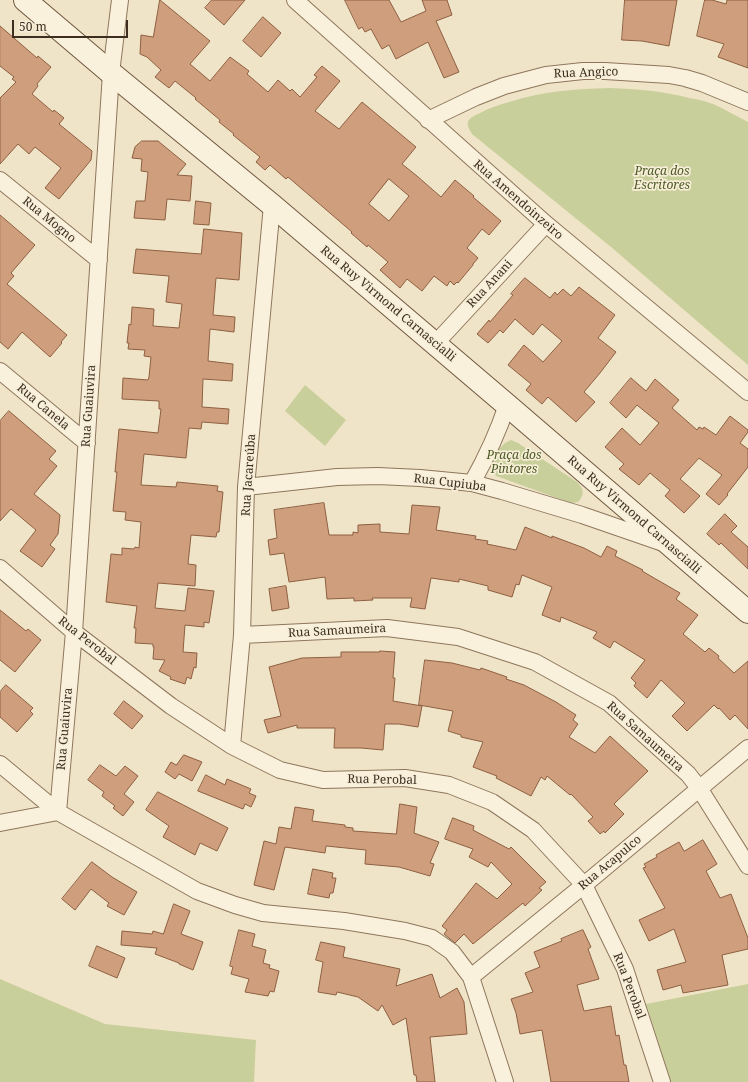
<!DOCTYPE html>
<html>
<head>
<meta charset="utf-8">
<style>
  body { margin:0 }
  #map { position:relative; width:748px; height:1082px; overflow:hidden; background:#f0e4c8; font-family:"Noto Serif",serif }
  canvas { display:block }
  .scale { position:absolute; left:12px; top:20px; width:116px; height:18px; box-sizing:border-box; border:2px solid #3d2e20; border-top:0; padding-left:5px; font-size:12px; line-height:14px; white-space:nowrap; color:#3d2e20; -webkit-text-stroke:3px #f7eed8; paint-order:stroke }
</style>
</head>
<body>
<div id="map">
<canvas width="748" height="1082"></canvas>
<div class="scale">50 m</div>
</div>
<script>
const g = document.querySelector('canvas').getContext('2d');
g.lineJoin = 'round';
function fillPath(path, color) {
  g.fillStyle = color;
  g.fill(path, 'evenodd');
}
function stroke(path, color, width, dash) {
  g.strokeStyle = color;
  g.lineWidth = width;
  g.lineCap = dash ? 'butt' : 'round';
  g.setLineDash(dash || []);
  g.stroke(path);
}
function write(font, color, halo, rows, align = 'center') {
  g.font = font + ' "Noto Serif",serif';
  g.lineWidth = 3.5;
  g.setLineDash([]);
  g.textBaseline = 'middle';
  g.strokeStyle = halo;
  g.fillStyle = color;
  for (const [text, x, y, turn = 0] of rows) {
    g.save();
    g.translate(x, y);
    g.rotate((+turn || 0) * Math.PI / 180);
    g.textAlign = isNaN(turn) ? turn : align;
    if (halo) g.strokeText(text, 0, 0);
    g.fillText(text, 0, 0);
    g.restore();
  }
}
fillPath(new Path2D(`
  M610 88C637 89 663 91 689 98 697 99 705 101 713 104 725 109 736 116 748 122V365L611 247 472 134C470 130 467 127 468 122 470 117 476 115 480 113 489 108 499 105 509 102 544 91 574 89 610 88Z
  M305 385 346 420 325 446 285 411Z
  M511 440 518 443 577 482C584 489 585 494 578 502L571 503 496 476 491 469 490 464 497 451 505 443Z
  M0 979 105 1024 256 1040 254 1082H0Z
  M748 984V1082H671L646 1004Z`), '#c9cf9b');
const building = new Path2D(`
  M160 0 210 41 190 64 210 81 230 57 249 71 247 74 268 92 278 80 290 91 292 89 300 97 317 77 314 75 322 66 340 81 315 111 339 129 362 102 416 147 402 164 417 176 441 197 455 180 474 196 473 197 501 221 489 235 482 229 467 248 478 258 473 264V265L458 283 457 282 454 285 450 281 447 286 434 276 422 291 407 279 400 288 380 270 388 262 368 245 367 247 351 233 352 232 288 177 286 179 270 165 265 170 256 162 260 157 233 135 234 134 219 122 220 120 195 99 196 98 175 81 169 88 155 77 161 70 147 57 140 54 141 35 153 37ZM389 179 409 196 389 221 369 204Z
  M212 0H245L224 25 205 8Z
  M345 0H389L401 22 426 11 422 0H447L452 15 436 21 459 72 444 78 428 42 396 59 389 45 382 49 371 29 365 32 362 27 359 29Z
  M625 0H677L669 46 642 41 622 40Z
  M705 0H712L726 4 727 0H748V68L718 57 724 44 697 36Z
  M263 17 281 33 261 57 243 41Z
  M0 26 37 58 38 56 51 67 37 84 38 86 32 94 53 112 54 110 64 118 59 124 92 151 91 160 59 199 45 188 61 168 35 147 29 154 18 144 0 164V98L16 82 12 79 14 77 0 66Z
  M142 141H158L186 164 177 175 192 176 190 201 167 199 165 220 134 218 136 201H145L148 172 141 171 142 159 132 158 135 147Z
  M196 201 211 203 209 225 194 224Z
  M0 215 35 245 11 273 14 276 7 284 67 335 61 342 62 343 50 357 22 332 8 349 0 342Z
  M204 229 242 233 239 280 216 278 213 315 235 317 234 332 210 329 208 361 233 364 232 381 203 379 202 407 229 409 228 424 202 422 201 429 189 428 186 458 144 454 141 485 176 487 177 482 218 486 217 491 223 492 219 532H217L216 537 191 535 188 564 196 565 195 586 158 583 155 608 185 611 188 588 214 591 209 623 204 622V627L185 625 183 652 197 653 196 668 194 667 191 679 187 677 185 684 170 679 171 677 159 671 165 660 153 659 154 647H153V644L135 643 136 628H134L137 606 106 602 111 554 122 555V548L134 549 135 547 139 548 141 522 125 520 126 512 113 511 117 472H115L119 429 158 433 161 409H159V401L122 399 123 378 148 380 149 377 151 357 144 356 145 350 128 349 129 343H127L129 324 131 325 132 307 154 309 153 326 179 328 182 304 166 302 169 276 133 273 136 249 201 254Z
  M525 278 550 298 555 292 557 295 563 289 571 296 579 287 615 315 598 338 616 352 600 373 584 392 595 402 576 422 548 397 542 404 526 390 531 384 508 365 524 345 543 362 562 341 542 324 533 335 515 319 503 333 500 330 488 343 477 334 489 320 490 322 513 295 511 294Z
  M631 378 646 391 655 379 679 400 672 408 697 430 699 427 703 429 704 427 716 435 730 416 748 430V432L740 443 748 449V467L727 494 728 495 719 505 706 494 722 475 699 458 680 479 700 496 684 513 665 496 670 490 650 473 639 485 619 469 624 464 605 447 622 428 640 445 659 423 637 405 626 418 610 403Z
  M9 411 56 451 49 459 57 466 34 494 60 515 58 534 50 545 55 549 42 567 20 551 36 530 11 509 0 521V421Z
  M324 503 329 535H353V532L358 533V525L380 524V532L409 534 412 505 440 507 436 530 476 536 475 539 488 541 487 544 516 550 525 527 552 538V536L584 548 601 557 607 546 617 551 615 556 643 570 642 571 680 593 676 599 698 615 683 634 705 652 709 648 719 656 718 658 734 673 748 661V729L735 715 730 720 719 708 718 709 714 705 687 731 672 716 685 703 661 680 647 698 634 686 636 683 631 678 645 660 614 641 610 648 593 638 597 632 561 617 560 622 542 615 552 587 522 575 519 585 516 584 512 597 488 590V586L459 579V582L431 578 425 609 410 607 412 598H372L373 600 354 601V598L327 599 325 577 289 582 284 553 270 555 268 540 277 538 274 510Z
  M725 514 737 526 731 532 748 547V569L721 543 719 545 707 534Z
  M286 586 289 608 272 611 269 589Z
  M0 610 26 631 28 629 41 640 15 672 0 660Z
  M380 651 395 652 393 678H395L393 701 422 706 418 727 399 724H385L383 750 361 748H334L335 728H297V725L268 733 264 720 281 716 269 667 302 658 341 657V652H379Z
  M425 660 452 663 480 670 481 668 507 677 506 679 524 685 556 702 576 715 573 720 578 724 569 737 595 753 610 736 648 771 614 804 624 814 605 833 604 831 600 834 588 821 593 817 571 794 570 795 547 776 545 780 541 777 531 796 496 778 497 776 473 767 483 742 461 737V735L448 731 453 711 419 705Z
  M6 685 33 708 30 711 33 714 17 732 0 717V692Z
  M124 701 143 716 132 729 114 714Z
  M184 755 202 762 192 781 179 774 175 779 165 772 171 762 176 765Z
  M100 765 116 776 125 766 138 776 124 794 134 802 123 816 113 808 115 806 102 796 104 792 88 780Z
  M206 775 225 785 227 779 251 789 249 793 256 796 251 807 245 804 243 809 198 791Z
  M158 792 228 828 217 851 200 843 195 855 163 837 169 826 146 810Z
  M400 804 417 807 414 833 439 842 430 863 434 864 430 876 399 867 365 864 366 850 326 846 325 853 285 847 274 890 254 885 264 841 276 844 279 827 291 829 295 807 314 810 312 821 345 825V827L353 828V831L396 834Z
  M453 818 474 826 473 830 509 849 511 847 546 882 539 888 542 890 525 906 523 903 473 944 464 934 455 943 444 934 447 930 442 926 476 883 497 899 512 884 491 862 488 867 469 857 473 849 445 839Z
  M703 840 717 864 706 871 720 898 731 894 748 938V949L722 955 728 985 683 993 681 985 663 990 657 970 686 962 674 929 649 941 639 920 665 908 643 868 646 867 644 864 657 857 656 855 679 842 684 851Z
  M92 862 112 877 137 892 124 915 107 906 109 903 91 889 75 910 62 899Z
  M313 869 333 873 332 878H336L333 893H330L329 898 308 894Z
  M174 904 190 911 181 934 203 942 193 970 179 964V963L155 954 157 948 121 945 122 931 152 934 153 931 163 934Z
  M239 930 255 934 252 946 266 950 263 963 270 965 269 968 279 971 274 992 270 991 268 996 245 992 249 979 231 974 233 967 230 966Z
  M583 930 591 947 588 949 599 979 577 985 584 1011 611 1006 616 1036 619 1035 624 1065H626L629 1082H551L542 1030 520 1034 516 1013 511 999 533 992 525 973 540 967 534 952 562 941 561 939Z
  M321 942 345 947 343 957 400 969 396 986 432 974 440 998 457 988 464 1002 467 1034 430 1037 435 1082H417L416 1075H414L406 1018 393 1025 382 1005 378 1011 358 997 337 992 336 995 318 992 323 962 316 960Z
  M97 946 125 958 117 978 89 966Z`);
fillPath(building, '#cf9f7d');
stroke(building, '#8d5f41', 1);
const street = new Path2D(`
  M295 0 546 224 748 392
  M428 120 476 97 504 86 546 75 583 71H605L669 75 685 78 702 83 748 102
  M0 180 99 260
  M435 344 546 224
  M0 371 87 443
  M472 483C486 458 498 432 507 405
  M246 487 337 477 378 476 420 478 472 483 502 491 582 515 663 543
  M0 568 74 632 171 706 232 746 280 770 323 780 405 778 449 785 492 802 533 830 584 885 625 969 662 1082
  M242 635 387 628 458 637 535 662 609 703 688 774 699 788 748 866
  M232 746 242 635 246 487 272 205
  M0 764 58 812 197 891 235 905 263 913 344 921 405 931 432 938 452 952 471 977 505 1082
  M58 812 74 632 111 73 120 0
  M0 823 58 812
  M471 977 584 885 748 748`);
const secondary = new Path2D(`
  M25 0 111 73 272 205 507 405 748 612`);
stroke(street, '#8d765c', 18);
stroke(secondary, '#6f573f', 24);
stroke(street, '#faf1dc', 16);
stroke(secondary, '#faf1dc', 22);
write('12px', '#3d2e20', '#f7eed8', [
  ["Rua Angico",586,73,-2],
  ["Rua Amendoinzeiro",518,200,41],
  ["Rua Mogno",49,220,39],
  ["Rua Anani",490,284,-47],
  ["Rua Ruy Virmond Carnascialli",388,304,40],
  ["Rua Guaiuvira",89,406,-86],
  ["Rua Canela",43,407,40],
  ["Rua Jacareúba",249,475,-86],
  ["Rua Cupiuba",450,483,7],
  ["Rua Ruy Virmond Carnascialli",634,515,41],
  ["Rua Samaumeira",337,631,-3],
  ["Rua Perobal",87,641,38],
  ["Rua Guaiuvira",65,729,-85],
  ["Rua Samaumeira",645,737,42],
  ["Rua Perobal",382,780,1],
  ["Rua Acapulco",610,863,-40],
  ["Rua Perobal",629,986,69]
]);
write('italic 12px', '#4d5a26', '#f7eed8', [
  ["Praça dos",662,172],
  ["Escritores",662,186],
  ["Praça dos",514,456],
  ["Pintores",514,470]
]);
</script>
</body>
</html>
